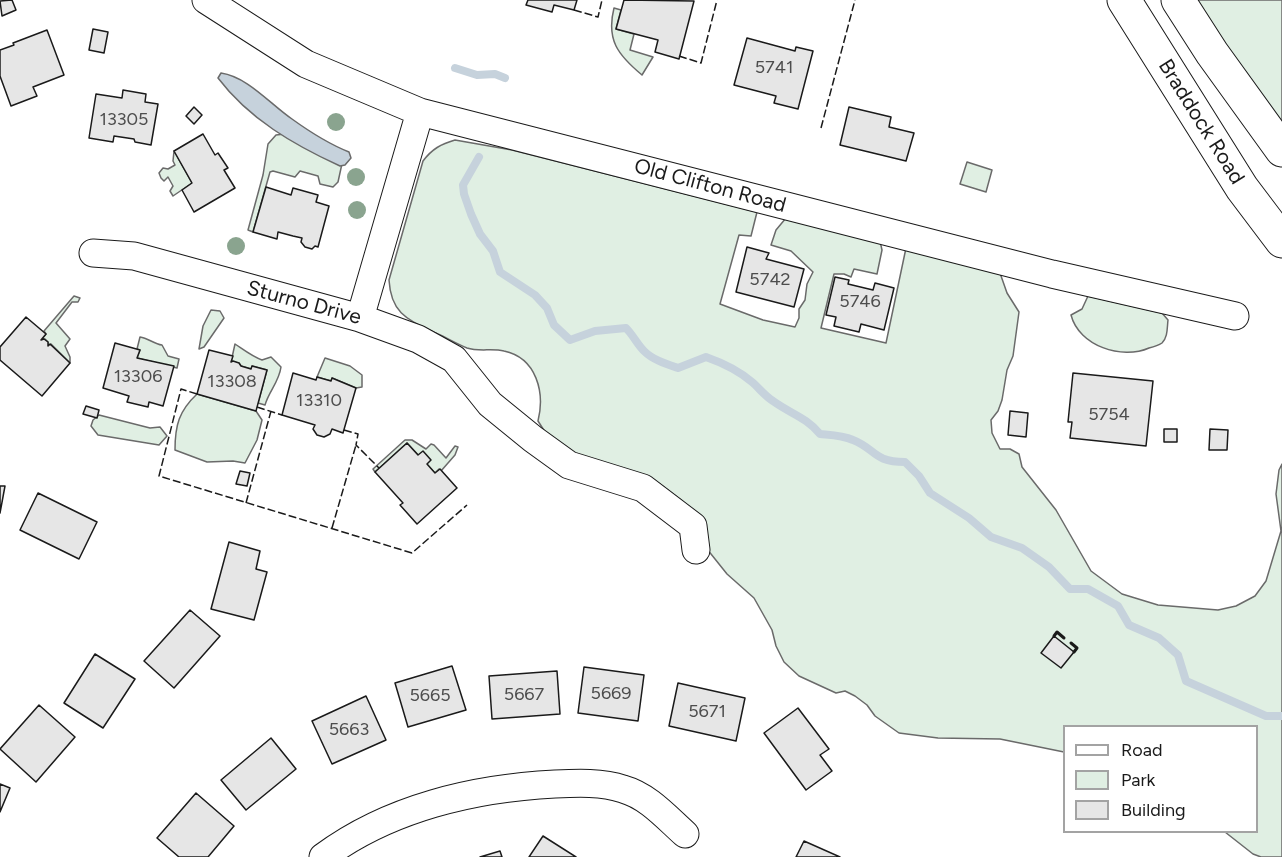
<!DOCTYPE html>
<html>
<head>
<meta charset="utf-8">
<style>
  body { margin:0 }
  #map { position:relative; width:1282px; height:857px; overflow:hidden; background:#fff; font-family:Figtree,sans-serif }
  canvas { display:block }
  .legend { position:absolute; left:1063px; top:725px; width:195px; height:108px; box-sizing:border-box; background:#fff; border:2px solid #a3a3a3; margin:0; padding:8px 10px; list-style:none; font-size:18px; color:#1a1a1a }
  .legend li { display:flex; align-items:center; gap:12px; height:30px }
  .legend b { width:30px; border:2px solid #a3a3a3 }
</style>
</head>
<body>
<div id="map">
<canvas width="1282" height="857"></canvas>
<ul class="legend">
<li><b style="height:8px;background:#fff"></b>Road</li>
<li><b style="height:16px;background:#e0efe3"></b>Park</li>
<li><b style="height:16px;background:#e6e6e6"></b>Building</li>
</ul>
</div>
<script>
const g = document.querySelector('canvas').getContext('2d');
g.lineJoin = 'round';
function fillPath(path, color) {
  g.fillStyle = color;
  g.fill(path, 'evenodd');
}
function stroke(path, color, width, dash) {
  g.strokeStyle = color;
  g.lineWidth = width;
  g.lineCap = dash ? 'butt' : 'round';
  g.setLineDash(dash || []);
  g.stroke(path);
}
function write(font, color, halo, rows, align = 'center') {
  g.font = font + ' Figtree,sans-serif';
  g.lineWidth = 4.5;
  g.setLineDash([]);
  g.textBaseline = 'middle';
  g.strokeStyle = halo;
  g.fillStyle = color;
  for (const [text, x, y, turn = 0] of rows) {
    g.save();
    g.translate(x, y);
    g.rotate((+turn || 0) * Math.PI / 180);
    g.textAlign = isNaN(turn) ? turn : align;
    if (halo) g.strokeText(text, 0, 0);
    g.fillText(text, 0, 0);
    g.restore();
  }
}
const green = new Path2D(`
  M1182 0H1282V146Z
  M614 8 621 10 616 29 634 34 630 50 653 57 642 75C618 55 606 40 614 8Z
  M293 133 343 159 338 182 333 187 320 184 318 176 300 171 295 177 273 171 270 172 253 232 248 230 263 175 268 144 276 135Z
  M455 140 512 150 757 212 751 236 739 235 720 304 763 320 795 327 799 318V309L805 300 807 284 813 272 791 251 771 245 776 230 786 218 880 241 882 250 877 274 854 269 851 277 844 274H834L821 328 886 343 906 248 1000 273 1007 293 1019 312 1013 356 1007 370 1002 400 998 411 991 420 992 433 1000 449H1010L1019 454 1022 467 1056 510 1091 571 1122 594 1158 605 1218 610 1236 606 1255 596 1266 581 1281 531 1276 494 1279 470 1282 464V857H1261L1253 854 1225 832H1256V726H1064V752L1000 739 938 738 899 733 875 716 867 705 855 696 845 691 836 693 799 676 784 662 776 646 772 630 754 598 727 574 707 549 697 522 681 500 660 484 554 446 538 421C545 393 537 358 504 351 492 348 479 352 467 348 457 344 447 338 438 334 409 320 391 315 389 280L423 161C432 149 441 144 455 140Z
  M174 151 192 183 173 196 170 191 173 186 168 177 164 181 161 178 159 173 163 168 168 169 175 165 173 161Z
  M967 162 992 170 986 192 960 184Z
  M74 296 80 298 78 302H72L56 323 70 339 65 346 70 357V363L51 344 48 346V342L45 339 41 340 46 334 44 331Z
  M1088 296 1162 313 1168 320C1167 328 1168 337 1162 343 1159 345 1153 347 1149 348 1122 360 1079 346 1071 315L1082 309Z
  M211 310 220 311 224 318 204 347 199 349 203 326Z
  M140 337C148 338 154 344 162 345L168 356 179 359 177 368 137 358 140 350 137 349Z
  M235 344C244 350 253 357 262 360L271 357 281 367C279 382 269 391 265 405L258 403 267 370 252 366 251 369 241 366 239 363 231 362Z
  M325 358 350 366 362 375V387L356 388 332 378 331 381 317 377Z
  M197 394 256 411 262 420 257 440 245 463 233 461 207 462 175 450C175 425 179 411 197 394Z
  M99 415 150 428 160 427 167 436 159 445 98 435 91 426 93 420Z
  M405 440H412L426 449 431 444 434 445 446 458 455 446 458 447 455 455 441 471 439 469 435 473 407 443 375 472 373 469Z`);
fillPath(green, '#e0efe3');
stroke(green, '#6a6a6a', 1.5);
const water = new Path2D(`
  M221 73C248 77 270 104 292 119 310 132 329 144 349 152L351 158 345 165 340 166C294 145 249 119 218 78Z`);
fillPath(water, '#c6d2dc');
stroke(water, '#6a6a6a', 1.5);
stroke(new Path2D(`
  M455 68 477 75 495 74 505 78
  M479 157 463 185 464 194 471 214 480 234 493 251 500 272 535 295 547 308 554 325 570 340 595 331 626 328C633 335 637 344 644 351 653 360 666 364 678 368L706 357C723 363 738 370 752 382 759 388 765 396 773 401 791 414 806 417 820 434 831 435 842 435 853 440 876 449 873 462 905 462L919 476 930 493 969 518 991 537 1022 548 1049 567 1070 589H1088L1118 606 1129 625 1159 638 1178 655 1186 681 1266 716H1282`), '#c6d2dc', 8);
const building = new Path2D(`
  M12 0 16 10 2 16 0 1Z
  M528 0H577L574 10 554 5 552 12 526 5Z
  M624 0 694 1 679 59 655 52 658 40 616 29Z
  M93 29 108 32 104 53 89 50Z
  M47 30 64 75 33 87 37 96 11 106 0 76V50L14 45 13 43Z
  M747 38 795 51 796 47 813 51 798 109 774 103 776 96 734 85Z
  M123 90 146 94 145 102 158 104 151 145 135 142 134 139 114 136 113 142 89 138 96 94 122 98Z
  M194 107 202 115 194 124 186 116Z
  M849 107 891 117 889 127 914 133 906 161 840 145Z
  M203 134 215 155 218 153 228 168 224 170 235 188 194 212 182 190 192 183 174 151Z
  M266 187 291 195 293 188 318 195 316 202 329 206 318 247 315 246 312 249 305 247 301 242 302 238 293 236 278 232 277 239 253 232Z
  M747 247 769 253 766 259 804 269 794 307 736 292Z
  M835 277 849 280 848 284 873 290 875 283 894 288 884 330 861 324 859 332 834 326 836 317 826 315Z
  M26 317 46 334 41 340 44 339 48 342V346L50 344 70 363 42 396 0 360V347Z
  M115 343 140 350 137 358 174 366 163 406 149 402 148 407 127 402 129 396 103 388Z
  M209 350 233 356 231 362 233 361 239 363 241 366 251 369 252 366 267 370 256 411 197 394Z
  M293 373 316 380 317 377 331 381 332 378 356 388 343 433 332 429 330 434 324 437 317 435 313 429 315 425 282 415Z
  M1073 373 1153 381 1146 446 1070 438 1072 422H1068Z
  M86 406 99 410 97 418 83 414Z
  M1010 411 1028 413 1026 437 1008 435Z
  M1164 429H1177V442H1164Z
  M1210 429 1228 430 1227 450H1209Z
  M407 443 418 455 423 451 431 460 427 464 435 473 440 469 457 488 417 524 400 505 403 503 375 472Z
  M240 471 250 473 247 486 236 484Z
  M0 486H5L0 513Z
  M38 493 97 522 79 559 20 530Z
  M229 542 260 551 256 569 267 572 254 620 211 609Z
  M190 610 220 636 174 688 144 661Z
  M1054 636 1074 652 1061 668 1041 653Z
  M95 654 135 679 103 728 64 703Z
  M452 666 466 710 408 727 395 683Z
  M584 667 644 675 638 721 578 713Z
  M557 671 560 714 492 719 489 676Z
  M678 683 745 698 736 741 669 726Z
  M366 696 386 740 332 764 312 721Z
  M39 705 75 737 36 782 0 749Z
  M798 708 829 749 820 755 832 771 806 790 764 733Z
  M271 738 296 769 246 810 221 780Z
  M0 784 10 788 0 812Z
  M196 793 234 826 208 857H179L157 838Z
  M543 836 576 857H529Z
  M804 841 840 857H796Z
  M500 851 502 857H480Z`);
fillPath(building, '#e6e6e6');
stroke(building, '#1a1a1a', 1.5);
const minor = new Path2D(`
  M206 0 306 64 420 112 1052 274 1235 316
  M93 253 134 256 360 318 418 339 454 359 490 404 533 439 569 465 643 488 693 526 696 550
  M360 318 420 112
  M323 857C389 808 474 788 555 784 578 783 602 782 623 789 648 796 666 817 685 834`);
const major = new Path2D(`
  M1124 0 1242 188 1282 241
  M1178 0 1212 53 1282 150`);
stroke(minor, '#1a1a1a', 29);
stroke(major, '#1a1a1a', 35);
stroke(minor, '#fff', 27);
stroke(major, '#fff', 33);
stroke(new Path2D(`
  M574 10 598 17 602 0
  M679 56 701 63 717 0
  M821 128 855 0
  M197 394 181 389 159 476 412 553 467 505
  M257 407 282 415
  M344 430 358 434 356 445 379 468
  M246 503 271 411
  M332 528 356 445`), '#1a1a1a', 1.5, [8, 3]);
stroke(new Path2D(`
  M1054 636 1057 632 1064 638
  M1071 643 1077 648 1074 652`), '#1a1a1a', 3);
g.fillStyle = '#8aa48f';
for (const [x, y] of [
  [336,122],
  [356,177],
  [357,210],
  [236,246]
]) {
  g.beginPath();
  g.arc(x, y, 9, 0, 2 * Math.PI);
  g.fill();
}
write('18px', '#4d4d4d', null, [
  ["5741",774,68],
  ["13305",124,120],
  ["5742",770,280],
  ["5746",860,302],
  ["13306",138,377],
  ["13308",232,382],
  ["13310",319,401],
  ["5754",1109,415],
  ["5669",611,694],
  ["5667",524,695],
  ["5665",430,696],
  ["5671",707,712],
  ["5663",349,730]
]);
write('21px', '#1a1a1a', '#fff', [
  ["Braddock Road",1201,122,58],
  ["Old Clifton Road",710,186,15],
  ["Sturno Drive",304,303,15]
]);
</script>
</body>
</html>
